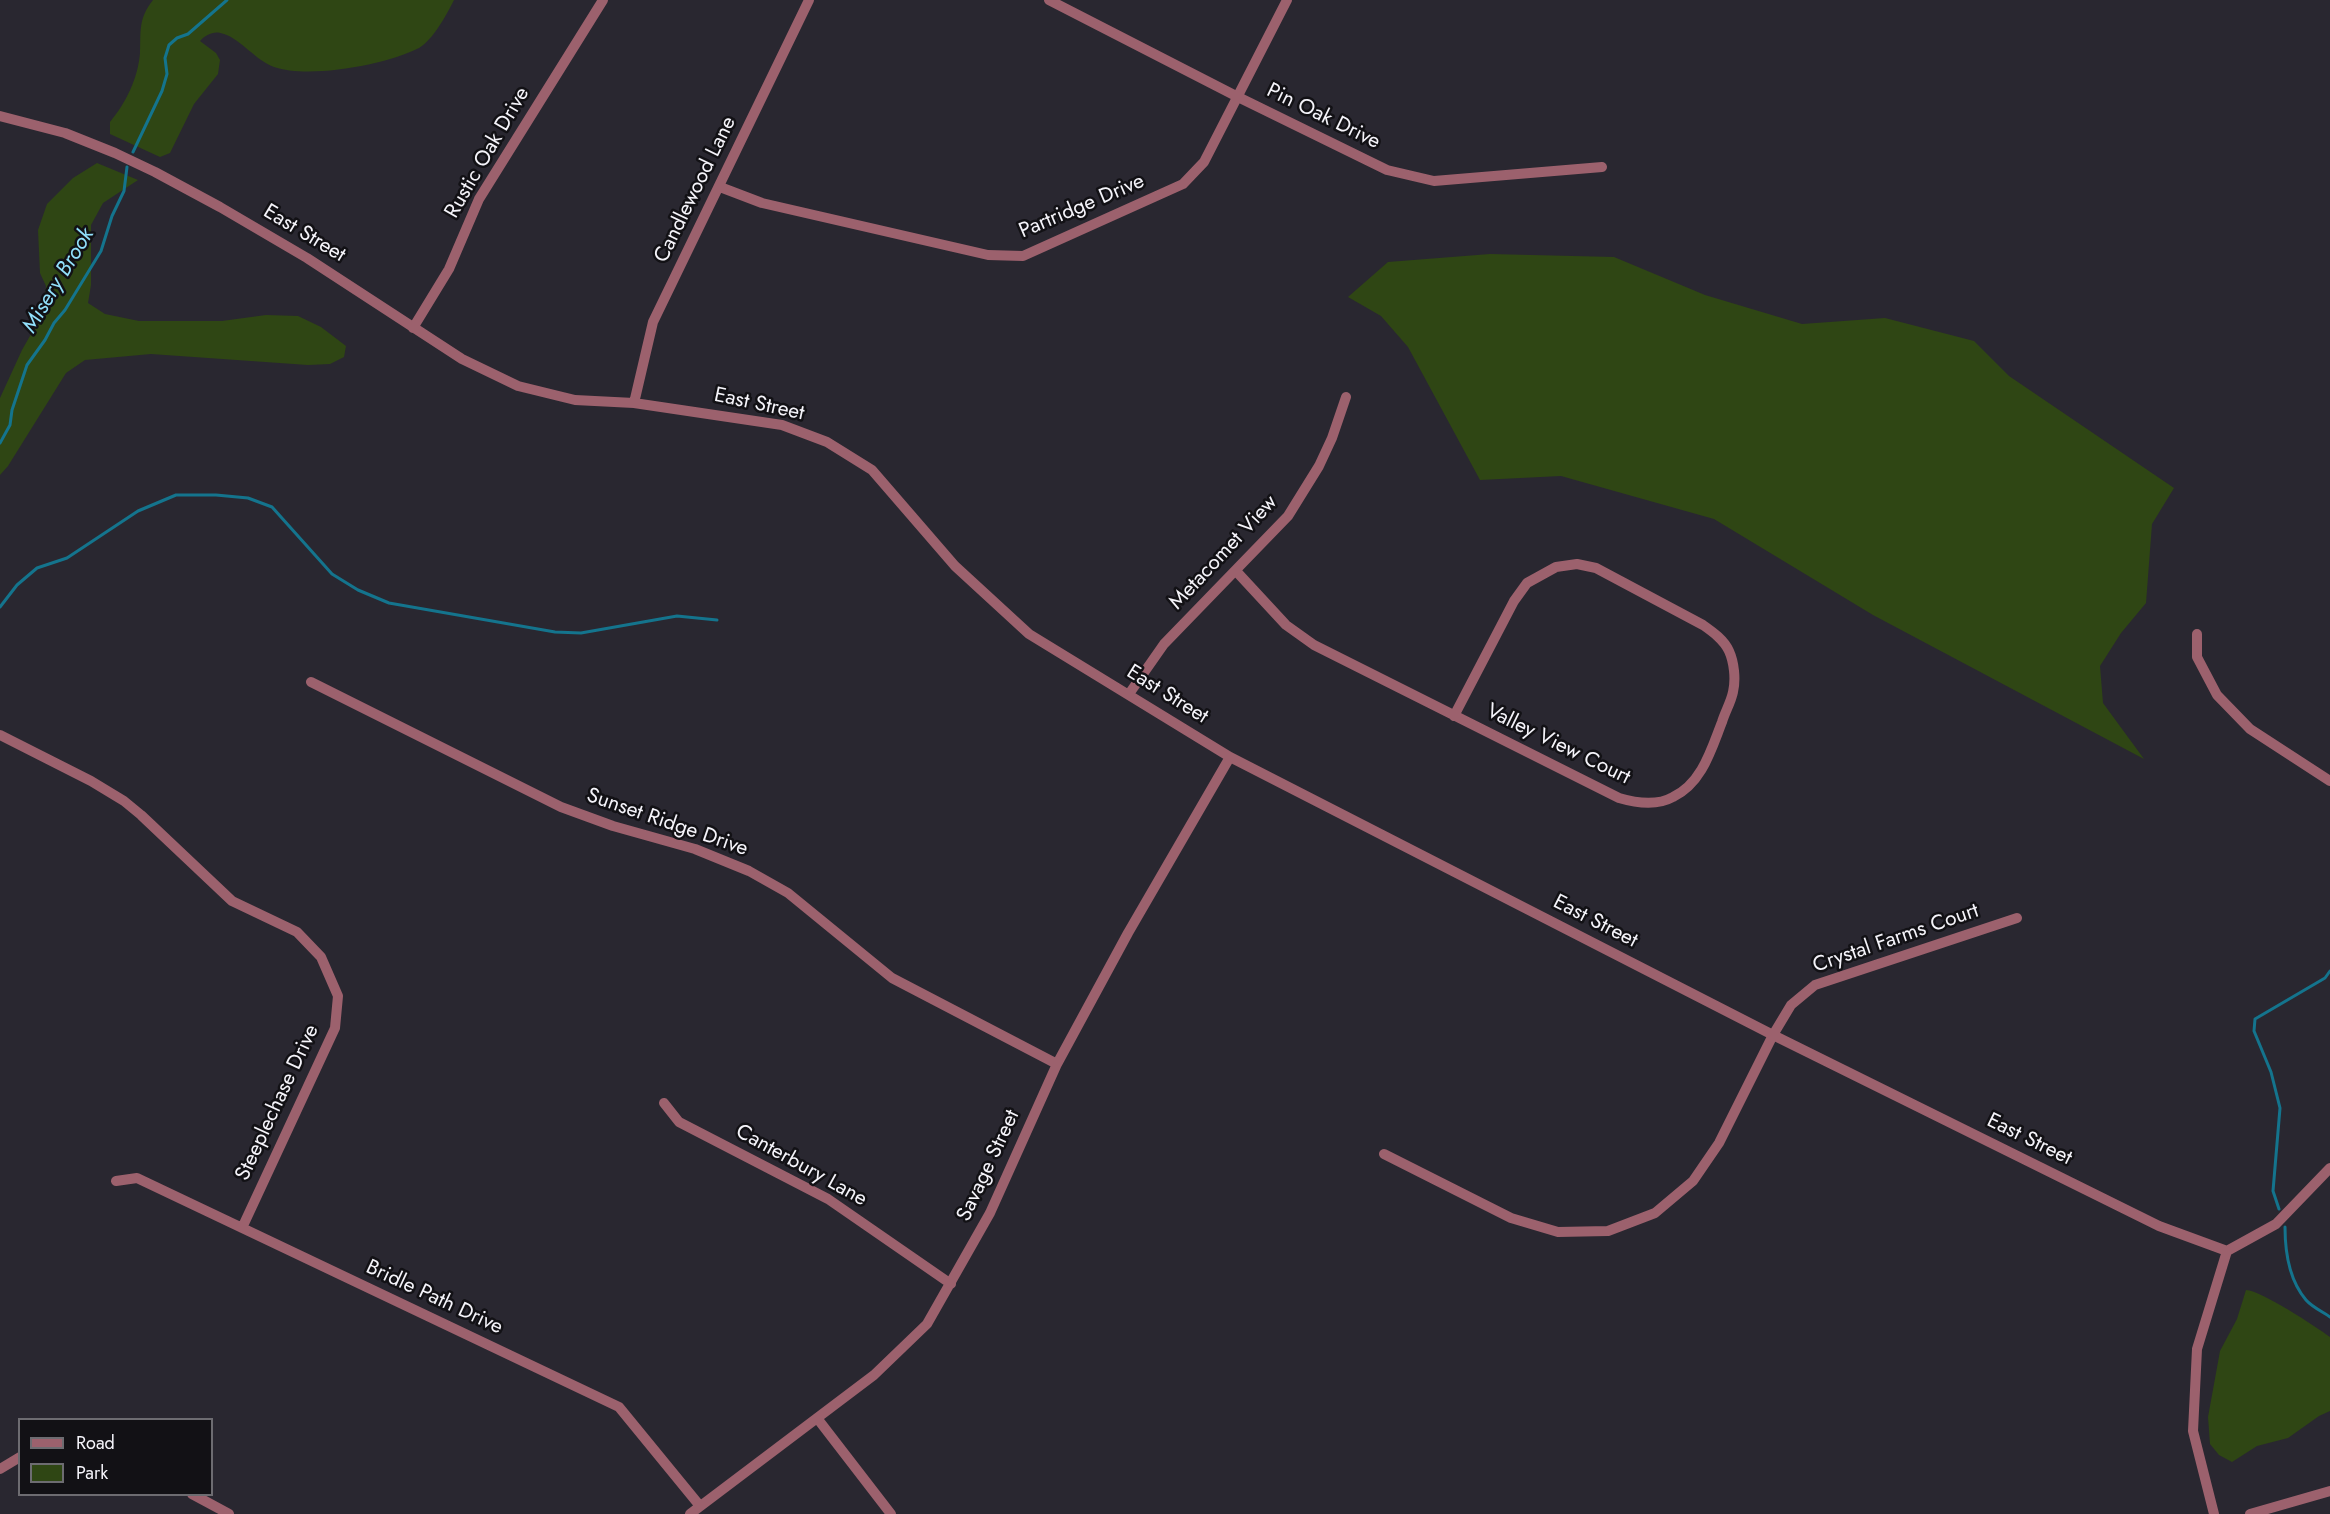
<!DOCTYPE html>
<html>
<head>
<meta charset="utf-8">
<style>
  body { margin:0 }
  #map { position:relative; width:2330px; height:1514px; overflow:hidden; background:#292730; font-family:Jost,sans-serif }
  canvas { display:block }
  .legend { position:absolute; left:18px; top:1418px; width:195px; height:78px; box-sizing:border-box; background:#121115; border:2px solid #6d6c71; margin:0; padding:8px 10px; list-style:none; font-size:18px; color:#f5f4fa }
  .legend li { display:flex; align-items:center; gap:12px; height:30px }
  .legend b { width:30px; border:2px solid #6d6c71 }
</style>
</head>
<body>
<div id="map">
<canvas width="2330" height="1514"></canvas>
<ul class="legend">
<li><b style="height:8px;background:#9c616d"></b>Road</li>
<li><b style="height:16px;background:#2f4614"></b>Park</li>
</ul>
</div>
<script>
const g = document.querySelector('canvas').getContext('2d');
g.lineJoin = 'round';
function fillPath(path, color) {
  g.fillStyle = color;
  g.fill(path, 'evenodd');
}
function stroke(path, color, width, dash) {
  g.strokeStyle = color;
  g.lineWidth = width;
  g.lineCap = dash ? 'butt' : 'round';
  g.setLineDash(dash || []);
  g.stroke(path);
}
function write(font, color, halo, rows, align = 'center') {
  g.font = font + ' Jost,sans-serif';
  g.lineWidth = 5;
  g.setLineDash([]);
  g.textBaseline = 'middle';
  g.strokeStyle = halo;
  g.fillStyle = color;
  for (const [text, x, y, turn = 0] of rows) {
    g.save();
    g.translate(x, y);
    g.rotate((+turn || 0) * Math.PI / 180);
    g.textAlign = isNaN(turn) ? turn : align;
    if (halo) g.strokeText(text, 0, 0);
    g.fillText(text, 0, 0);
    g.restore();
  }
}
fillPath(new Path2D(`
  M153 0H454C447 14 433 40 419 48 386 65 309 79 274 67 255 60 242 40 224 34 215 30 206 34 200 41L216 53 220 60 218 74 194 104 170 153 160 157 110 134V122C126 103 138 78 140 53 141 31 138 19 153 0Z
  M97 163 138 180 103 203 91 225V285L88 303 105 314 139 321H222L266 315 298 316 321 327 346 346 344 357 330 364 308 365 151 354 85 360 66 373 8 466 0 475V398L22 350 43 313 46 286 40 273 38 230 47 204 73 178Z
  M1490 254 1614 257 1705 295 1802 324 1885 318 1974 341 2009 376 2174 488 2152 524 2146 603 2121 633 2100 666 2103 703 2144 759 1873 615 1714 519 1561 476 1480 480 1408 347 1381 316 1348 297 1388 262Z
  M2246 1290C2262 1291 2315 1326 2330 1337V1411L2319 1416 2288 1438 2257 1446 2232 1462 2219 1455 2210 1444 2208 1417 2220 1351 2237 1319Z`), '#2f4614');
stroke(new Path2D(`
  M133 152 162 91 167 74 165 58 169 45 177 38 188 34 227 0
  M0 443 10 425 12 410 27 365 45 340 54 323 65 310 101 251 112 216 124 191 127 167
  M0 607 17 585 37 568 67 558 138 511 176 495H216L248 498 272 507 332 574 358 590 389 603 555 632 581 633 677 616 717 620
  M2279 1209 2273 1191 2280 1108 2271 1072 2254 1031 2255 1019 2325 978 2330 971
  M2285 1227C2285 1253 2289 1280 2306 1300 2312 1307 2323 1312 2330 1317`), '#14748d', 3);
stroke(new Path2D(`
  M1049 0 1238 97 1387 170 1434 181 1602 167
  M0 116 65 133 115 153 155 172 220 207 307 258 462 359 518 386 575 400 634 403 782 425 827 442 872 470 955 566 1029 634 1230 757 1773 1035 2159 1226 2227 1251 2276 1224 2330 1168
  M720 187 762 203 988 255 1023 256 1183 184 1204 162 1287 0
  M413 328 449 269 479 199 603 0
  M634 403 653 322 809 0
  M1236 571 1286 625 1314 645 1619 798C1636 803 1657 806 1673 797 1702 783 1711 750 1722 722 1725 712 1731 702 1733 692 1736 679 1734 662 1729 651 1724 640 1713 632 1703 625L1596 568 1577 564 1556 567 1527 583 1514 601 1454 716
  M2197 634V657L2217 695 2250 729 2330 781
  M311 682 561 807 613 826 695 849 749 871 788 893 892 978 1057 1064
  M1129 694 1164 644 1288 516 1319 466 1332 438 1346 397
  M0 735 91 781 124 801 141 815 232 901 297 932 321 957 338 996 335 1028 242 1228
  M664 1103 679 1122 828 1199 951 1284
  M1384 1154 1511 1218 1558 1232 1608 1231 1655 1213 1693 1181 1719 1143 1773 1035 1791 1005 1815 985 2017 918
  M116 1181 137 1178 619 1407 700 1506
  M817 1418 891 1514
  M0 1469 20 1457
  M192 1494 229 1514
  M690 1514 874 1375 927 1324 990 1213 1057 1064 1128 933 1230 757
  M2214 1514 2193 1431 2197 1349 2227 1251
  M2250 1514 2330 1491`), '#9c616d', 10);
write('21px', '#f5f4fa', '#121115', [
  ["Pin Oak Drive",1323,117,26],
  ["Rustic Oak Drive",488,153,-60],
  ["Candlewood Lane",696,190,-64],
  ["Partridge Drive",1082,207,-23],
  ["East Street",304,234,31],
  ["East Street",759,405,12],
  ["Metacomet View",1224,553,-47],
  ["East Street",1167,695,32],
  ["Valley View Court",1558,745,26],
  ["Sunset Ridge Drive",667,823,19],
  ["East Street",1595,922,27],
  ["Crystal Farms Court",1896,939,-19],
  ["Steeplechase Drive",278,1103,-65],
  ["East Street",2029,1140,26],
  ["Canterbury Lane",801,1166,29],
  ["Savage Street",989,1166,-65],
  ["Bridle Path Drive",434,1298,25]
]);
write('italic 22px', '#92e1fc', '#121115', [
  ["Misery Brook",59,281,-59]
]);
</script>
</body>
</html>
